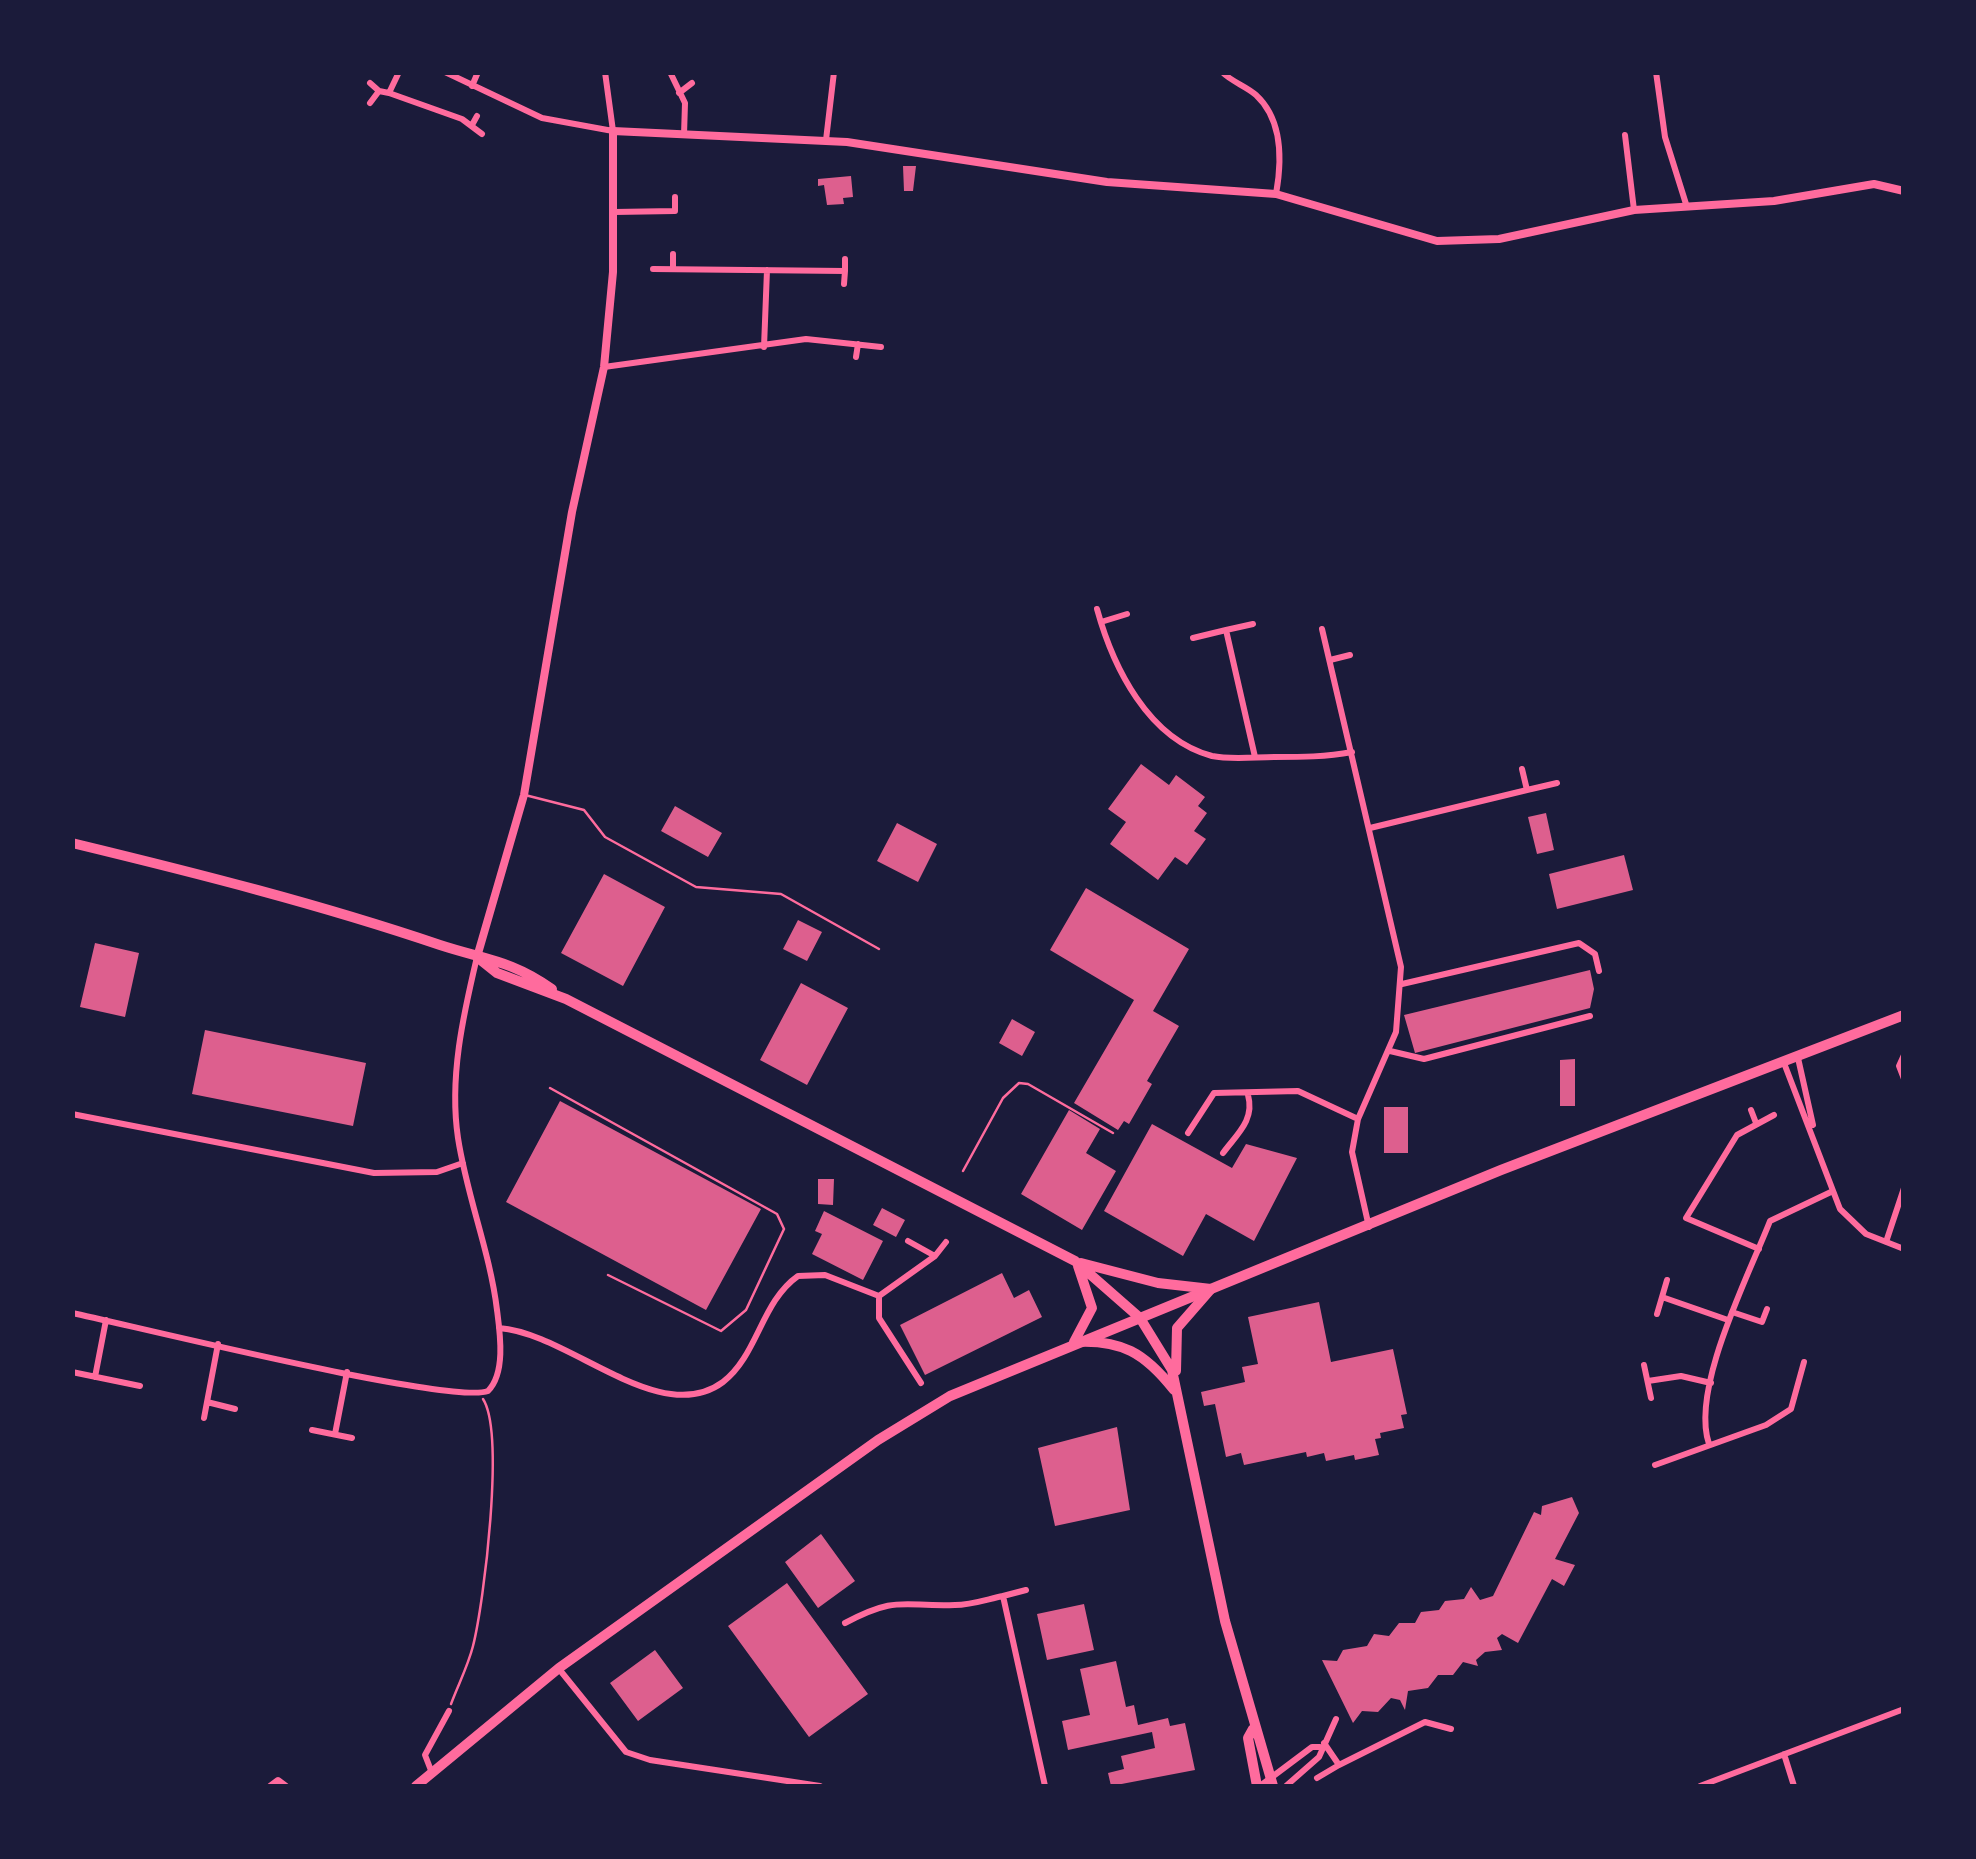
<!DOCTYPE html>
<html>
<head>
<meta charset="utf-8">
<style>
  body { margin:0 }
  #map { position:relative; width:1976px; height:1859px; overflow:hidden; background:#1b1b3a; font-family:"PT Sans Narrow",sans-serif }
  canvas { display:block }
  .frame { position:absolute; inset:0; border:75px solid #1b1b3a; pointer-events:none }
</style>
</head>
<body>
<div id="map">
<canvas width="1976" height="1859"></canvas>
<div class="frame"></div>
</div>
<script>
const g = document.querySelector('canvas').getContext('2d');
g.lineJoin = 'round';
function fillPath(path, color) {
  g.fillStyle = color;
  g.fill(path, 'evenodd');
}
function stroke(path, color, width, dash) {
  g.strokeStyle = color;
  g.lineWidth = width;
  g.lineCap = dash ? 'butt' : 'round';
  g.setLineDash(dash || []);
  g.stroke(path);
}
fillPath(new Path2D(`
  M903 166H916L913 191H904Z
  M851 176 853 197 843 198 844 204 827 205 824 185 818 186V179Z
  M1141 764 1169 785 1176 775 1205 797 1198 806 1207 813 1194 831 1206 839 1187 865 1175 857 1158 880 1110 844 1126 822 1108 809Z
  M675 806 722 833 708 857 661 831Z
  M1546 813 1554 850 1537 854 1528 817Z
  M897 823 937 844 918 882 877 861Z
  M1624 855 1633 890 1557 909 1549 874Z
  M604 874 665 907 623 986 561 953Z
  M1086 888 1189 949 1153 1011 1179 1026 1147 1081 1152 1084 1129 1124 1124 1121 1118 1130 1074 1103 1134 1000 1050 950Z
  M798 920 822 932 807 961 783 949Z
  M95 943 139 953 125 1017 80 1007Z
  M1590 970 1594 989 1590 1008 1415 1053 1404 1015Z
  M801 983 848 1008 807 1085 760 1060Z
  M1012 1019 1035 1032 1022 1056 999 1043Z
  M205 1030 366 1063 353 1126 192 1094Z
  M1575 1059V1106H1560V1060Z
  M560 1101 761 1209 706 1310 506 1202Z
  M1384 1107H1408V1153H1384Z
  M1069 1110 1100 1129 1086 1153 1116 1171 1082 1230 1021 1194Z
  M1152 1124 1232 1168 1246 1144 1297 1158 1254 1241 1206 1214 1183 1256 1104 1211Z
  M818 1179H834L833 1205 818 1204Z
  M882 1208 905 1220 896 1237 873 1225Z
  M824 1211 883 1241 863 1280 812 1254 822 1234 815 1231Z
  M1002 1273 1014 1298 1029 1290 1042 1317 925 1375 900 1325Z
  M1319 1302 1331 1362 1393 1349 1407 1414 1401 1415 1404 1428 1380 1433 1381 1438 1375 1439 1379 1455 1355 1460 1354 1455 1326 1461 1324 1453 1307 1457 1306 1452 1244 1465 1241 1453 1226 1457 1215 1404 1204 1406 1201 1392 1245 1382 1242 1367 1258 1364 1248 1317Z
  M1117 1427 1130 1510 1055 1526 1038 1448Z
  M1572 1497 1579 1513 1555 1559 1575 1565 1564 1586 1552 1579 1518 1643 1502 1634 1497 1638 1502 1650 1485 1652 1476 1660 1478 1666 1463 1662 1453 1675H1438L1428 1688 1408 1691 1405 1710 1400 1700 1391 1698 1378 1712 1362 1711 1353 1723 1322 1660 1337 1661 1343 1650 1367 1646 1374 1634 1389 1636 1399 1623H1415L1421 1612 1439 1610 1445 1601 1464 1599 1471 1587 1480 1600 1493 1596 1534 1512 1541 1515 1542 1506Z
  M821 1534 855 1581 818 1608 785 1562Z
  M787 1583 868 1694 809 1737 728 1626Z
  M1084 1604 1094 1650 1047 1660 1037 1614Z
  M655 1650 683 1688 638 1721 610 1683Z
  M1116 1661 1126 1707 1134 1705 1138 1725 1168 1718 1170 1726 1185 1723 1195 1770 1111 1786 1108 1773 1124 1769 1121 1756 1155 1748 1152 1732 1068 1750 1062 1721 1090 1715 1080 1669Z`), '#dd5f8e');
stroke(new Path2D(`
  M451 1704C458 1685 468 1666 473 1646 484 1603 505 1433 483 1399`), '#ff6b9d', 2.5);
stroke(new Path2D(`
  M525 795 584 810 605 837 696 887 781 894 879 949
  M550 1088 777 1214 784 1229 746 1310 721 1331 608 1275
  M963 1171 1003 1098 1019 1083 1028 1084 1113 1133`), '#ff6b9d', 2.5);
stroke(new Path2D(`
  M445 72 542 118 613 131 605 72
  M670 72 685 103 684 135
  M1222 72C1232 82 1246 86 1256 95 1283 120 1282 161 1276 194
  M1656 72 1665 137 1686 204
  M370 83 379 91
  M472 86 478 72
  M389 93 399 72
  M679 93 692 83
  M370 103 379 91 389 93 462 119 482 134
  M472 125 477 116
  M1625 135 1634 210
  M826 140 834 72
  M614 212 675 211V197
  M653 269 845 271 844 284
  M673 269V254
  M845 271V259
  M764 347 767 270
  M856 357 858 344
  M604 367 806 339 881 347
  M1097 609C1113 667 1148 739 1212 756 1231 760 1255 757 1274 757 1301 757 1326 757 1352 752
  M1101 622 1127 614
  M1322 629 1401 967 1396 1032 1358 1119 1352 1152 1369 1227
  M1226 630 1253 624
  M1193 638 1226 630 1255 757
  M1330 660 1350 655
  M1527 790 1557 783
  M1370 828 1527 790 1522 769
  M1402 984 1579 943 1595 954 1599 971
  M1390 1051 1424 1059 1590 1016
  M1904 1055 1899 1066 1904 1079
  M1798 1058 1813 1125
  M1784 1063 1840 1209 1866 1234 1904 1249
  M1751 1110 1756 1123
  M72 1114 374 1173 437 1172 463 1163
  M1188 1133 1214 1093 1298 1091 1358 1119
  M1223 1153C1237 1134 1255 1120 1248 1095
  M908 1241 935 1256
  M1886 1242 1904 1188
  M1759 1249 1686 1218 1737 1135 1774 1115
  M1662 1297 1667 1280
  M1732 1312 1762 1322 1767 1309
  M72 1313C134 1326 451 1405 488 1391 506 1373 500 1333 497 1310 490 1252 467 1197 458 1138 449 1078 463 1016 477 957
  M1657 1314 1662 1297 1728 1320
  M499 1328C569 1333 660 1429 723 1382 758 1355 761 1302 798 1276L825 1275 879 1296
  M218 1344 207 1402 235 1409
  M1644 1365 1651 1398
  M72 1372 140 1386
  M95 1377 106 1320
  M1648 1381 1681 1376 1711 1383
  M921 1383 879 1318V1296L935 1256 946 1242
  M204 1418 207 1402
  M312 1430 352 1438
  M335 1434 347 1372
  M1709 1444C1690 1389 1749 1275 1770 1221L1833 1191
  M1655 1465 1766 1425 1791 1409 1804 1362
  M1026 1590 1003 1596 1045 1786
  M845 1623C898 1595 902 1607 955 1605 971 1605 988 1599 1003 1596
  M559 1669 626 1752 650 1760 820 1786
  M1324 1743 1339 1765 1425 1722 1451 1729
  M1784 1754 1794 1786
  M432 1773 425 1755 449 1711
  M1317 1778 1339 1765
  M270 1786 278 1780 286 1786
  M1260 1786 1312 1747H1320
  M1286 1786 1319 1757 1336 1719
  M1700 1786 1904 1709`), '#ff6b9d', 6);
stroke(new Path2D(`
  M477 957 524 795 572 512 604 367 613 272V131L847 142 1107 182 1276 194 1437 241 1499 239 1634 210 1774 201 1874 184 1904 191`), '#ff6b9d', 8);
stroke(new Path2D(`
  M416 1786 559 1668 878 1440 950 1396 1501 1170 1904 1015`), '#ff6b9d', 10);
stroke(new Path2D(`
  M72 843C196 873 319 904 440 945 486 960 511 960 552 989
  M477 957 497 973 566 999 1075 1261 1140 1318 1172 1370 1225 1621 1273 1786
  M1081 1263 1158 1283 1211 1289 1177 1328 1176 1371
  M1074 1342C1121 1339 1145 1353 1174 1390
  M1074 1342 1092 1308 1078 1266
  M1253 1729 1248 1738 1257 1786`), '#ff6b9d', 10);
</script>
</body>
</html>
